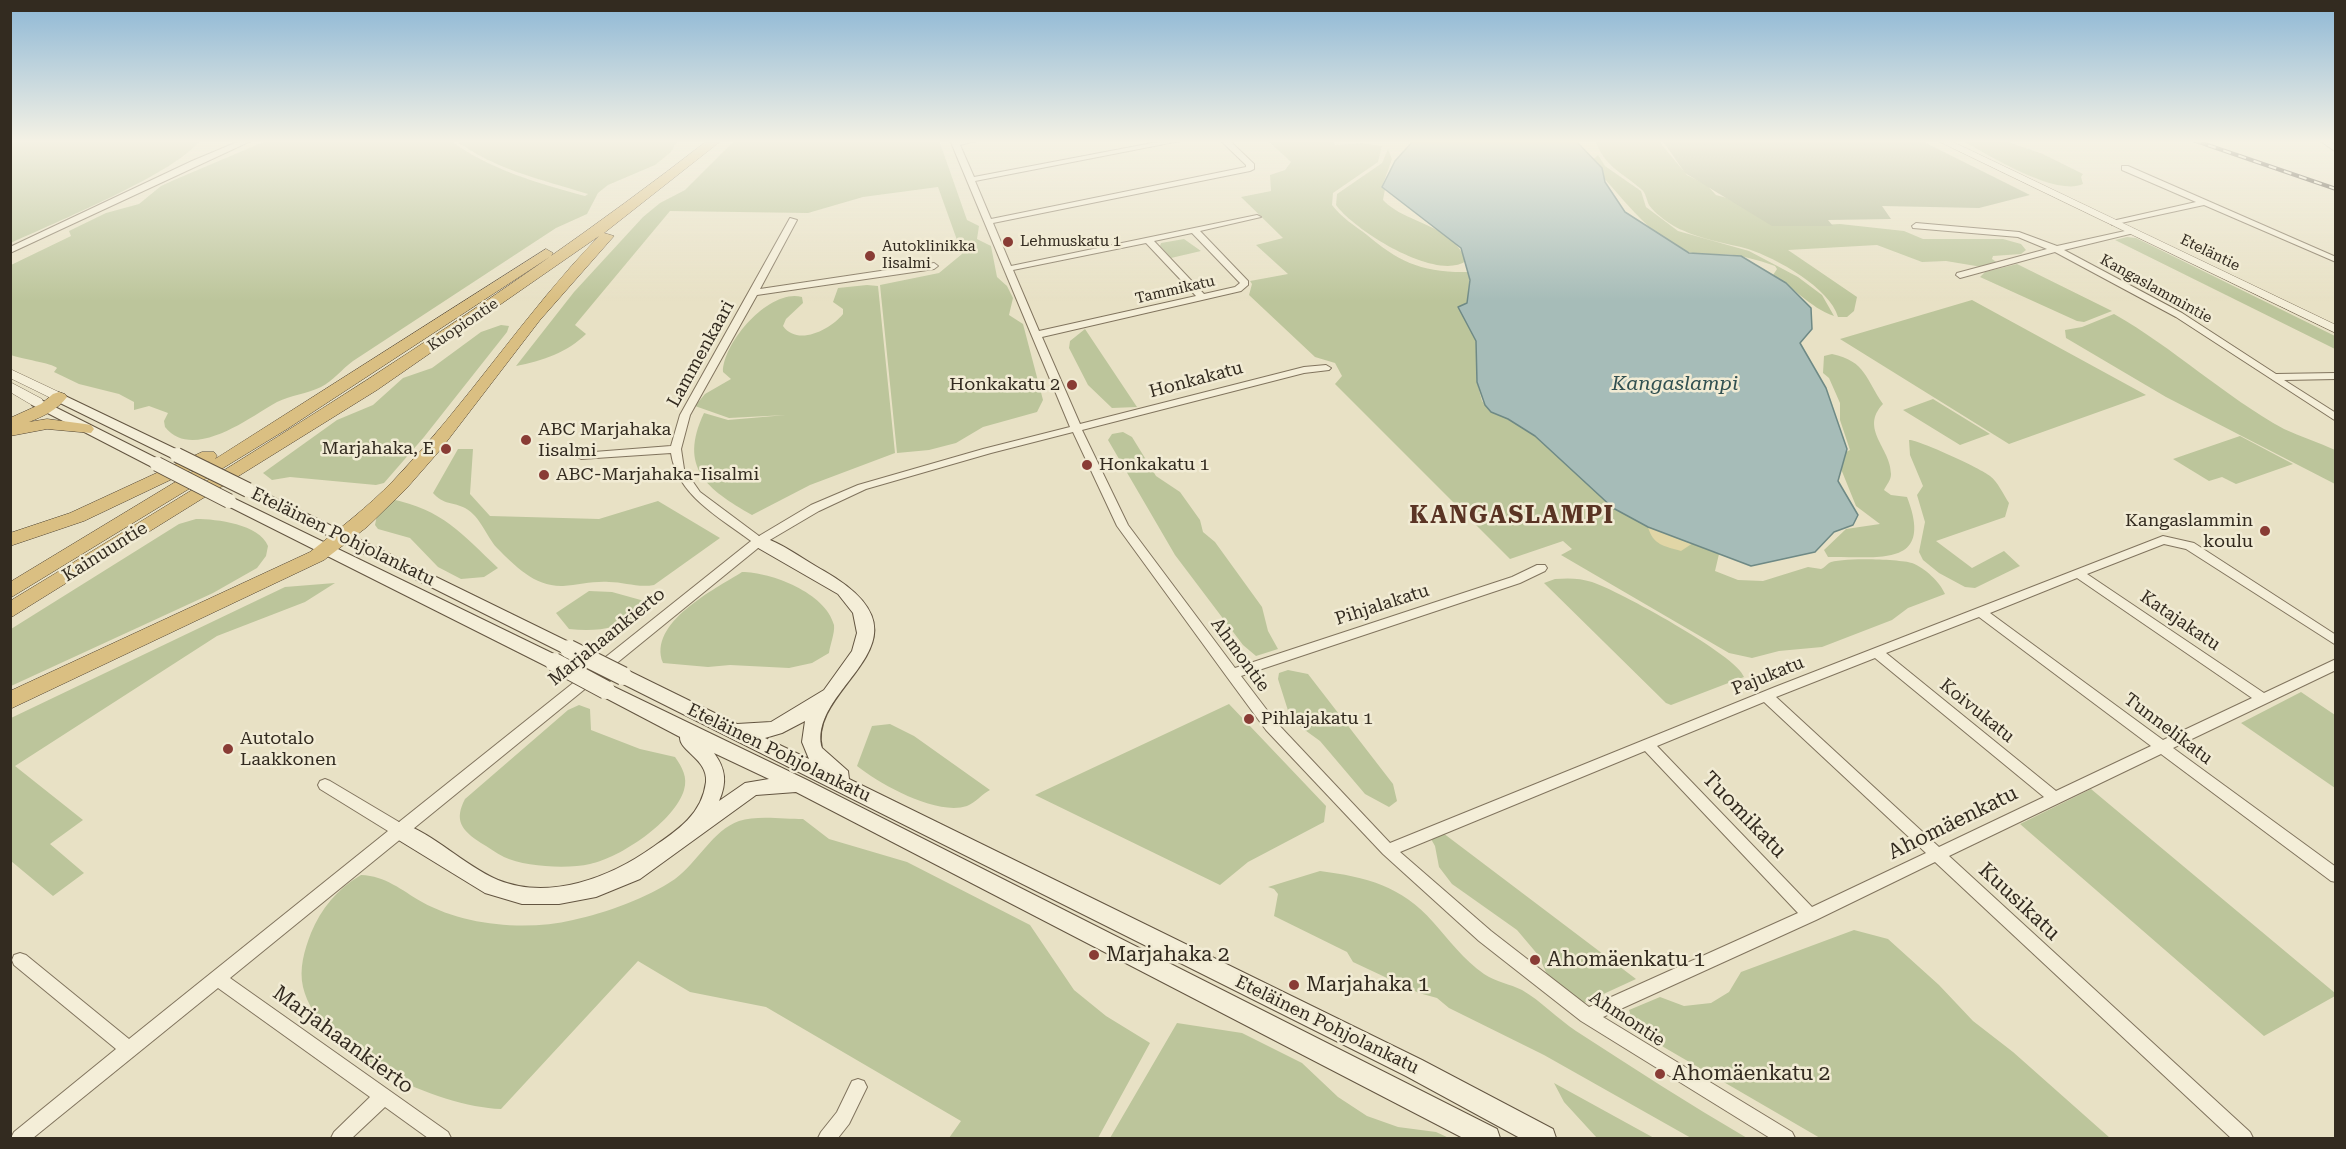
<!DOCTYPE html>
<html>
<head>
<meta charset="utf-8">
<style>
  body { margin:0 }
  #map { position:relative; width:2346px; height:1149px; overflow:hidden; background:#e8e1c5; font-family:"Roboto Serif",serif }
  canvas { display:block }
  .frame { position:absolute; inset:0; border:12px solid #332b20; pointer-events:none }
</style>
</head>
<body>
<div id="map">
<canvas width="2346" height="1149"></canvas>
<div class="frame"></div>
</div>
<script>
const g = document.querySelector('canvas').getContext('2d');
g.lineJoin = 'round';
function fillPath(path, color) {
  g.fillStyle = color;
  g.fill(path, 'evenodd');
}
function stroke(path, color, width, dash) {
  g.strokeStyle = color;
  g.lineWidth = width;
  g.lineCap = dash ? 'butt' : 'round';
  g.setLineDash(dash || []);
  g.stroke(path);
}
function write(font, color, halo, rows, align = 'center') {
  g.font = font + ' "Roboto Serif",serif';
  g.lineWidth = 5;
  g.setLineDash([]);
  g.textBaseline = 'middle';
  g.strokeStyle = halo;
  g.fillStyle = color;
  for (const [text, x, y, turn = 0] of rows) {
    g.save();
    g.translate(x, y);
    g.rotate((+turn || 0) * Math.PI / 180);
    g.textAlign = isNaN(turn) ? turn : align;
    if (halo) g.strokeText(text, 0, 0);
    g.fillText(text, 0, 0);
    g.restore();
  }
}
fillPath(new Path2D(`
  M11 140H200C179 172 51 224 11 243Z
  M268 140H450C488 169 540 184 585 196L588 194C543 180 493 169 455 140L677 141 671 152 655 165 608 185 598 193 587 214 556 228 353 361C342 369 333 381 321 387 307 394 291 395 277 402 250 417 193 462 165 427L164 421 168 413 149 406 134 410V402L119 394 79 384 54 372 57 368C52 363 21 359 11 355V265L71 236 69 231 106 213 139 204 161 186 174 180Z
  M735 140H939L967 220 979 226 977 239 991 246 997 277 1007 286 1013 298 1009 315 1023 324 1043 400 1037 412 983 427 956 443 929 450 897 453 880 285 939 273 962 254 938 187 863 197 808 213 670 211 575 325 586 334C568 352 542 361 516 366L574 292 643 217 660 203 685 190Z
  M1267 140H1331L1336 145 1362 143 1382 146 1378 162 1333 193 1332 205C1342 218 1354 225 1367 235 1398 261 1421 273 1469 272L1470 288 1467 303 1460 306 1476 341 1477 382 1482 401 1491 412 1508 419 1535 436 1613 508 1648 527 1719 554 1715 571 1738 580 1763 581 1808 567 1821 569C1824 568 1826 565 1829 563 1839 557 1900 559 1912 563 1925 568 1940 582 1945 594L1908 608 1892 620 1822 647 1779 651 1752 658 1729 653 1561 555 1572 549 1563 541 1510 559 1335 384 1342 376 1335 363 1315 357 1249 295 1252 284 1250 281 1288 274 1256 245 1283 238 1241 197 1271 191 1270 175 1285 170 1291 162Z
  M1595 140H1658L1687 175 1707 185 1716 195 1727 198 1767 221 1803 226 1840 224 1904 231 1923 239H2003L2021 244 2026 250 2021 254 1993 256 1992 259 1998 263 1982 267 1946 261 1922 262 1877 245 1788 250 1857 297 1854 311 1847 317H1838C1830 288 1776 258 1748 249 1726 243 1703 240 1682 230 1672 226 1655 214 1649 205 1646 199 1646 193 1641 189 1620 171 1605 167 1595 140Z
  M1961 140H2003L2043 154 2083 174 2081 177 2083 184C2055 197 1987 154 1961 140Z
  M1388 149 1392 159 1382 187 1385 189 1383 200C1407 225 1452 223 1466 261 1436 282 1354 230 1336 205L1337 194 1382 163Z
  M1598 155 1605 166 1641 191 1646 207 1678 231 1749 251 1798 277 1822 295 1834 316C1809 307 1795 288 1773 275L1777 269 1775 266C1764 262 1750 258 1739 256 1724 252 1704 258 1689 252 1646 236 1621 193 1589 163Z
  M2127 237 2136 238 2335 336V349L2115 240Z
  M1184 239 1201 251 1171 258 1160 246 1161 243Z
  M2017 264 2112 311 2084 322 2077 321 1980 277 1985 272Z
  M867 285 878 286 895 453 810 485 752 515C707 489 678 468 704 413L728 420 786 415 729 418 695 406 705 394 731 379 723 372C723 342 770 288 802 297L803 303 786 319 783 326C798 347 831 329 843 314V309L833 302 838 288Z
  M1972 300 2146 395 2009 444 1840 339Z
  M2114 314C2174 348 2224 396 2284 429 2301 437 2318 442 2335 450V484L2166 397 2066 338 2065 330 2082 327Z
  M501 325 509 326 507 332 424 437 384 483 376 485 290 477 272 480 263 473 337 420 373 405 403 378 432 368 481 332Z
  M1085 329 1137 407 1112 408 1088 385 1069 348 1070 341Z
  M1832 354C1866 361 1866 380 1883 404 1859 429 1891 448 1891 474 1891 481 1886 485 1884 490L1891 495 1907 497C1935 569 1877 556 1828 557L1824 550 1846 529 1880 524 1856 506 1841 469 1846 452 1850 450 1840 420V403L1829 378 1823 373 1824 356Z
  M1933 399 1990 434 1960 445 1903 410Z
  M1123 432 1132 437 1156 476 1180 492 1200 520 1203 532 1215 542 1262 607 1268 631 1278 649 1256 656 1243 645 1175 555 1108 440 1112 434Z
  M2240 436 2293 464 2236 484 2222 477 2209 481 2173 459Z
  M1909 440C1917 439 1982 469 1990 476 1998 482 2003 494 2009 503L2005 517 1936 541 1972 568 2004 551 2020 566 1975 588 1965 587 1939 573 1923 560 1919 552 1925 522 1917 495 1923 486 1910 455Z
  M458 449H473L470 494 490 516 599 519 658 501 720 538 654 585C638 588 624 582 609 582 593 581 578 585 563 586 535 587 515 566 497 548 486 536 481 517 465 508 454 502 443 505 433 493Z
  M391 499C443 510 461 533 498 568L484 577 461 579 438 567 410 538 378 529 375 525 377 515Z
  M196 519C217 519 259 524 268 546L266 556 257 568 213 593 11 686V629L179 524Z
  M742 572C771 572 826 593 834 625 835 633 830 645 829 653L812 663 789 668 730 665 708 667 663 663C647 623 715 589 742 572Z
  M1555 579C1568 578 1580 578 1592 582 1617 590 1738 656 1744 677L1671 705 1666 703 1544 583Z
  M335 583 305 602 217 636 15 766 83 820 50 844 84 873 53 896 11 861V718L285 587Z
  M589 591 612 592 648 602 640 610V614C618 629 596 632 569 629L556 613Z
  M1288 670 1308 674 1393 784 1397 801 1389 807 1365 794 1320 741 1291 720 1278 679 1279 673Z
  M2301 692 2335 715V788L2241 723Z
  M1229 704 1326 806 1324 822 1248 862 1220 885 1035 795Z
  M579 705 590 709 591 730 640 749 675 757C682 767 688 777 684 790 675 821 620 858 590 864 568 869 525 867 504 857 496 853 488 847 481 843 461 830 454 820 465 799L568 710Z
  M890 724 914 736 990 790C982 794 975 803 967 806 936 816 880 784 857 766L872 726Z
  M2091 789 2335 993V996L2264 1036 2020 824Z
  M803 819 829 839 907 862 1030 925 1074 990 1106 1016 1150 1043 1098 1138H949L961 1121 766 1007 690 992 638 961 501 1109C438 1107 319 1054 303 987 299 969 304 951 311 933 321 909 337 889 361 875 386 876 401 890 422 902 465 926 527 931 573 920 606 913 647 898 675 879 697 863 713 830 739 821 756 815 784 819 803 819Z
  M1443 833 1636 979 1584 1003 1548 977 1539 956 1517 930 1452 884 1439 867 1435 846 1431 839Z
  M1320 871C1366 877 1402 886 1433 922 1449 940 1464 960 1484 974 1496 982 1510 984 1522 990 1541 1001 1558 1019 1576 1031 1633 1068 1689 1104 1747 1138H1691L1544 1055 1449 1008 1437 998 1419 993 1353 962 1347 952 1274 916 1278 894 1274 889 1268 887Z
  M1854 930 1888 939 1939 985 1973 1021 2013 1052 2110 1138H1820L1636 1031 1629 1010 1660 997 1684 1006 1711 1003 1729 992 1741 972Z
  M1177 1023 1242 1033 1302 1063 1338 1097 1367 1116 1398 1127 1436 1132 1449 1138H1110Z
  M1554 1083 1654 1138H1597L1564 1102Z`), '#bcc59b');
fillPath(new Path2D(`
  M1648 527 1693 543 1681 551C1664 546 1653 545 1648 527Z`), '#e1d6a6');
fillPath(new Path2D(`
  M1662 140H1920L2030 195 1979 208 1882 206 1891 219 1828 220 1833 226H1772L1685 173Z`), '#b4bb99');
const water = new Path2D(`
  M1414 140H1575L1602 168 1605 182 1625 212 1689 253 1741 256 1786 283 1811 308 1812 329 1800 343 1826 388 1847 449 1838 481 1858 515 1853 525 1834 532 1815 552 1751 566 1648 527 1613 508 1535 436 1508 419 1491 412 1485 405 1477 382 1476 341 1458 307 1467 303 1470 280 1461 248 1382 187 1395 161Z`);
fillPath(water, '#a6bcb8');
stroke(water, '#6e8985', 1.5);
const minor = new Path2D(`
  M242 140H253L10 253V247L192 161Z
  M950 140H980L960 145 974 177 1168 140H1185L975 181 991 219 1246 167V165L1220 140H1229L1254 164V169L1250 171 993 223 1011 266 1257 215 1261 217 1200 231 1248 281V285L1241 291 1042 337 1080 424 1304 367 1326 365 1331 368 1329 370 1304 373 1082 430 1128 525 1235 668 1512 577 1537 565H1545L1547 568 1545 571 1520 583 1241 676 1276 722 1390 843 1775 687 2163 536 2194 543 2336 635V645L2186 549 2164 544 2087 574 2264 693 2336 659V670L2173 748 2336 867V882L2331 881 2161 754 1949 856 2250 1132 2253 1138H2231L1935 862 1816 920 1603 1017 1792 1132 1795 1138H1770L1581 1021 1479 941 1383 854 1266 730 1227 677 1117 526 1073 432 991 453 866 489 819 511 763 544 230 978 448 1132 451 1138H428L385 1107 352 1138H331L334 1132 370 1097 218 988 33 1138H11L14 1132 116 1049 14 965 12 960 14 955 20 953 26 955 129 1039 388 831 320 789 318 785 320 781 325 779 330 781 399 822 751 541C719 517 677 495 671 453L581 459 576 456 581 453 671 446 680 415 790 218 797 220 760 289 934 263 938 266 934 269 757 295 690 415 681 449 684 469 700 492 759 536 811 505 858 485 983 449 1070 427ZM1192 233 1240 283 1235 287 1204 294 1154 241ZM1146 243 1196 296 1039 331 1013 270ZM2077 578 2252 698 2163 740 1990 613ZM1979 617 2151 746 2056 791 1886 653ZM1875 658 2044 797 1939 847 1776 697ZM1764 702 1926 853 1812 907 1657 746ZM1645 751 1798 913 1589 1007 1491 931 1400 852Z
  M2319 140H2328L2336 146V152Z
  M2122 166H2128L2336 257V262L2204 205 2112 225V221L2196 202 2122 170Z
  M1916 223 2019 232 2057 246 2134 229V233L2064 250 2182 313 2276 374 2336 373V379L2284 380 2336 413V421L2176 317 2055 252 1960 278 1956 275 1957 273 2047 249 2018 237 1913 228 1912 226Z
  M858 1079 864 1081 867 1087 849 1124 838 1138H818L821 1132 837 1112 852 1081Z`);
const tertiary = new Path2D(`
  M1936 140H1949L2336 325V333Z
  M10 369 63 394 65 397 59 401 55 400 10 378Z
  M10 382 42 399 43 402 42 405H32L10 392Z`);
const secondary = new Path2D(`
  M59 393 182 452 184 455 177 459 172 458 54 400 52 397Z
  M37 398 162 461 164 464 162 467H152L32 405V399Z
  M248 485 575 645 578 649 575 653H563L243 493 240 490 243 487Z
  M229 496 560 657 563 662 560 667H548L224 504 221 501Z
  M759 536C781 542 804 560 824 571 946 641 806 685 822 748L848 771 849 779 1422 1060 1553 1129 1556 1138H1520L1406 1076 617 681 614 676 617 671H629L737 724 771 722 824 690 852 651 857 633 853 613 838 594 753 545 751 541ZM805 721 802 742 809 759 765 738 782 733Z
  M606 683 807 780 1497 1129 1500 1138H1463L796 792 756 795 640 879 596 897 559 904H522L485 893 392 836 389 830 392 824 399 822C435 834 463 865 498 880 550 901 611 877 653 847 678 830 702 814 706 782 708 759 679 751 680 737L600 695 597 690 600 685ZM714 753 769 779 745 783 719 801C727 783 726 769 714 753Z`);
const trunk = new Path2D(`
  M708 140H722L604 233 614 236 540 320 441 449 406 489 367 527 324 560 10 709V691L310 552C339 529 368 507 393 481 467 404 525 313 599 236L377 390 10 618V601C249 456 487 312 708 140Z
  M546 249 553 253 551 256 287 429 10 598V582L210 461 84 521 10 546V533L70 513 202 452H214L217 456 215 459Z
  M59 392 65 394 67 397C57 410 44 416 29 422L47 419 85 424 91 425 94 429 91 433 47 429 10 436V418L41 404 53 394Z`);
stroke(minor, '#81745e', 2);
stroke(tertiary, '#81745e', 1);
stroke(secondary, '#635541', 2);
stroke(trunk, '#4f4231', 1);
fillPath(minor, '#f4eed8');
fillPath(tertiary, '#f4eed8');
fillPath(secondary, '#f4eed8');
fillPath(trunk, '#dabf82');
const rail = new Path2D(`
  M2193 140 2336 189`);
stroke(rail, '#332b20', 4);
stroke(rail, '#f1ebd4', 2, [8]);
const secondaryBridgeFar1 = new Path2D(`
  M177 455 248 490
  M157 464 229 501`);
const secondaryBridge = new Path2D(`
  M569 649 623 676
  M554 662 606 690`);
stroke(secondaryBridgeFar1, '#635541', 16, []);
stroke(secondaryBridge, '#635541', 20, []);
stroke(secondaryBridgeFar1, '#f4eed8', 14);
stroke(secondaryBridge, '#f4eed8', 18);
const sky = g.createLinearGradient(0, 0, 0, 301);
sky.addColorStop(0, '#8db7d5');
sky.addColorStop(0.47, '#f5f2e5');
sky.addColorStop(1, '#f5f2e500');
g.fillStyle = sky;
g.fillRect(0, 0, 2346, 301);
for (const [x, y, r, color] of [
  [1008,242,6,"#893c35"],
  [870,256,6,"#893c35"],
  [1072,385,6,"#893c35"],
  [526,440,6,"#893c35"],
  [446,449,6,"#893c35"],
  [1087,465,6,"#893c35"],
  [544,475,6,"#893c35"],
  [2265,531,6,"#893c35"],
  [1249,719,6,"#893c35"],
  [228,749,6,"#893c35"],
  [1094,955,6,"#893c35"],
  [1535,960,6,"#893c35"],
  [1294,985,6,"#893c35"],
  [1660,1074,6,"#893c35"]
]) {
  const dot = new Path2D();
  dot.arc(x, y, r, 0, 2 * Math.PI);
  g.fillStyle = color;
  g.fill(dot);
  stroke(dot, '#f1ebd4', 2);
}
write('15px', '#332b20', '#f1ebd4', [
  ["Lehmuskatu 1",1020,242],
  ["Autoklinikka",882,247],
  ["Iisalmi",882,264]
], 'left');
write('15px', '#332b20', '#f1ebd4', [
  ["Eteläntie",2210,253,26],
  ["Kangaslammintie",2156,289,29],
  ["Tammikatu",1175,290,-13],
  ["Kuopiontie",463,325,-34]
]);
write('18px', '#332b20', '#f1ebd4', [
  ["Lammenkaari",701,354,-61],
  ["Honkakatu",1196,380,-15],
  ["Eteläinen Pohjolankatu",343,537,26],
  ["Kainuuntie",105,552,-32],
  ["Pihjalakatu",1382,605,-18],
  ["Katajakatu",2180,621,34],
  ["Marjahaankierto",607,637,-39],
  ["Ahmontie",1240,655,54],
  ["Pajukatu",1768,676,-22],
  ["Koivukatu",1977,711,39],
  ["Tunnelikatu",2168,729,37],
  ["Eteläinen Pohjolankatu",779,753,26],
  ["Ahmontie",1627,1019,33],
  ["Eteläinen Pohjolankatu",1327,1025,26]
]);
write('18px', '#332b20', '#f1ebd4', [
  ["Honkakatu 2",1060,385,"right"],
  ["ABC Marjahaka",538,430],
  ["Iisalmi",538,451],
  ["Marjahaka, E",434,449,"right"],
  ["Honkakatu 1",1099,465],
  ["ABC-Marjahaka-Iisalmi",556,475],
  ["Kangaslammin",2253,521,"right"],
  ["koulu",2253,542,"right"],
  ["Pihlajakatu 1",1261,719],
  ["Autotalo",240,739],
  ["Laakkonen",240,760]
], 'left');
write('italic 20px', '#315051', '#f1ebd4', [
  ["Kangaslampi",1675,384]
]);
write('21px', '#332b20', '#f1ebd4', [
  ["Tuomikatu",1744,815,46],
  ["Ahomäenkatu",1953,823,-26],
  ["Kuusikatu",2019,902,43],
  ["Marjahaankierto",343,1040,36]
]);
write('21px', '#332b20', '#f1ebd4', [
  ["Marjahaka 2",1106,955],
  ["Ahomäenkatu 1",1547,960],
  ["Marjahaka 1",1306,985],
  ["Ahomäenkatu 2",1672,1074]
], 'left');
g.letterSpacing = '1.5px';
write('bold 24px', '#5a3424', '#f1ebd4', [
  ["KANGASLAMPI",1512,516]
]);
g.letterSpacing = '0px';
</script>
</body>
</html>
